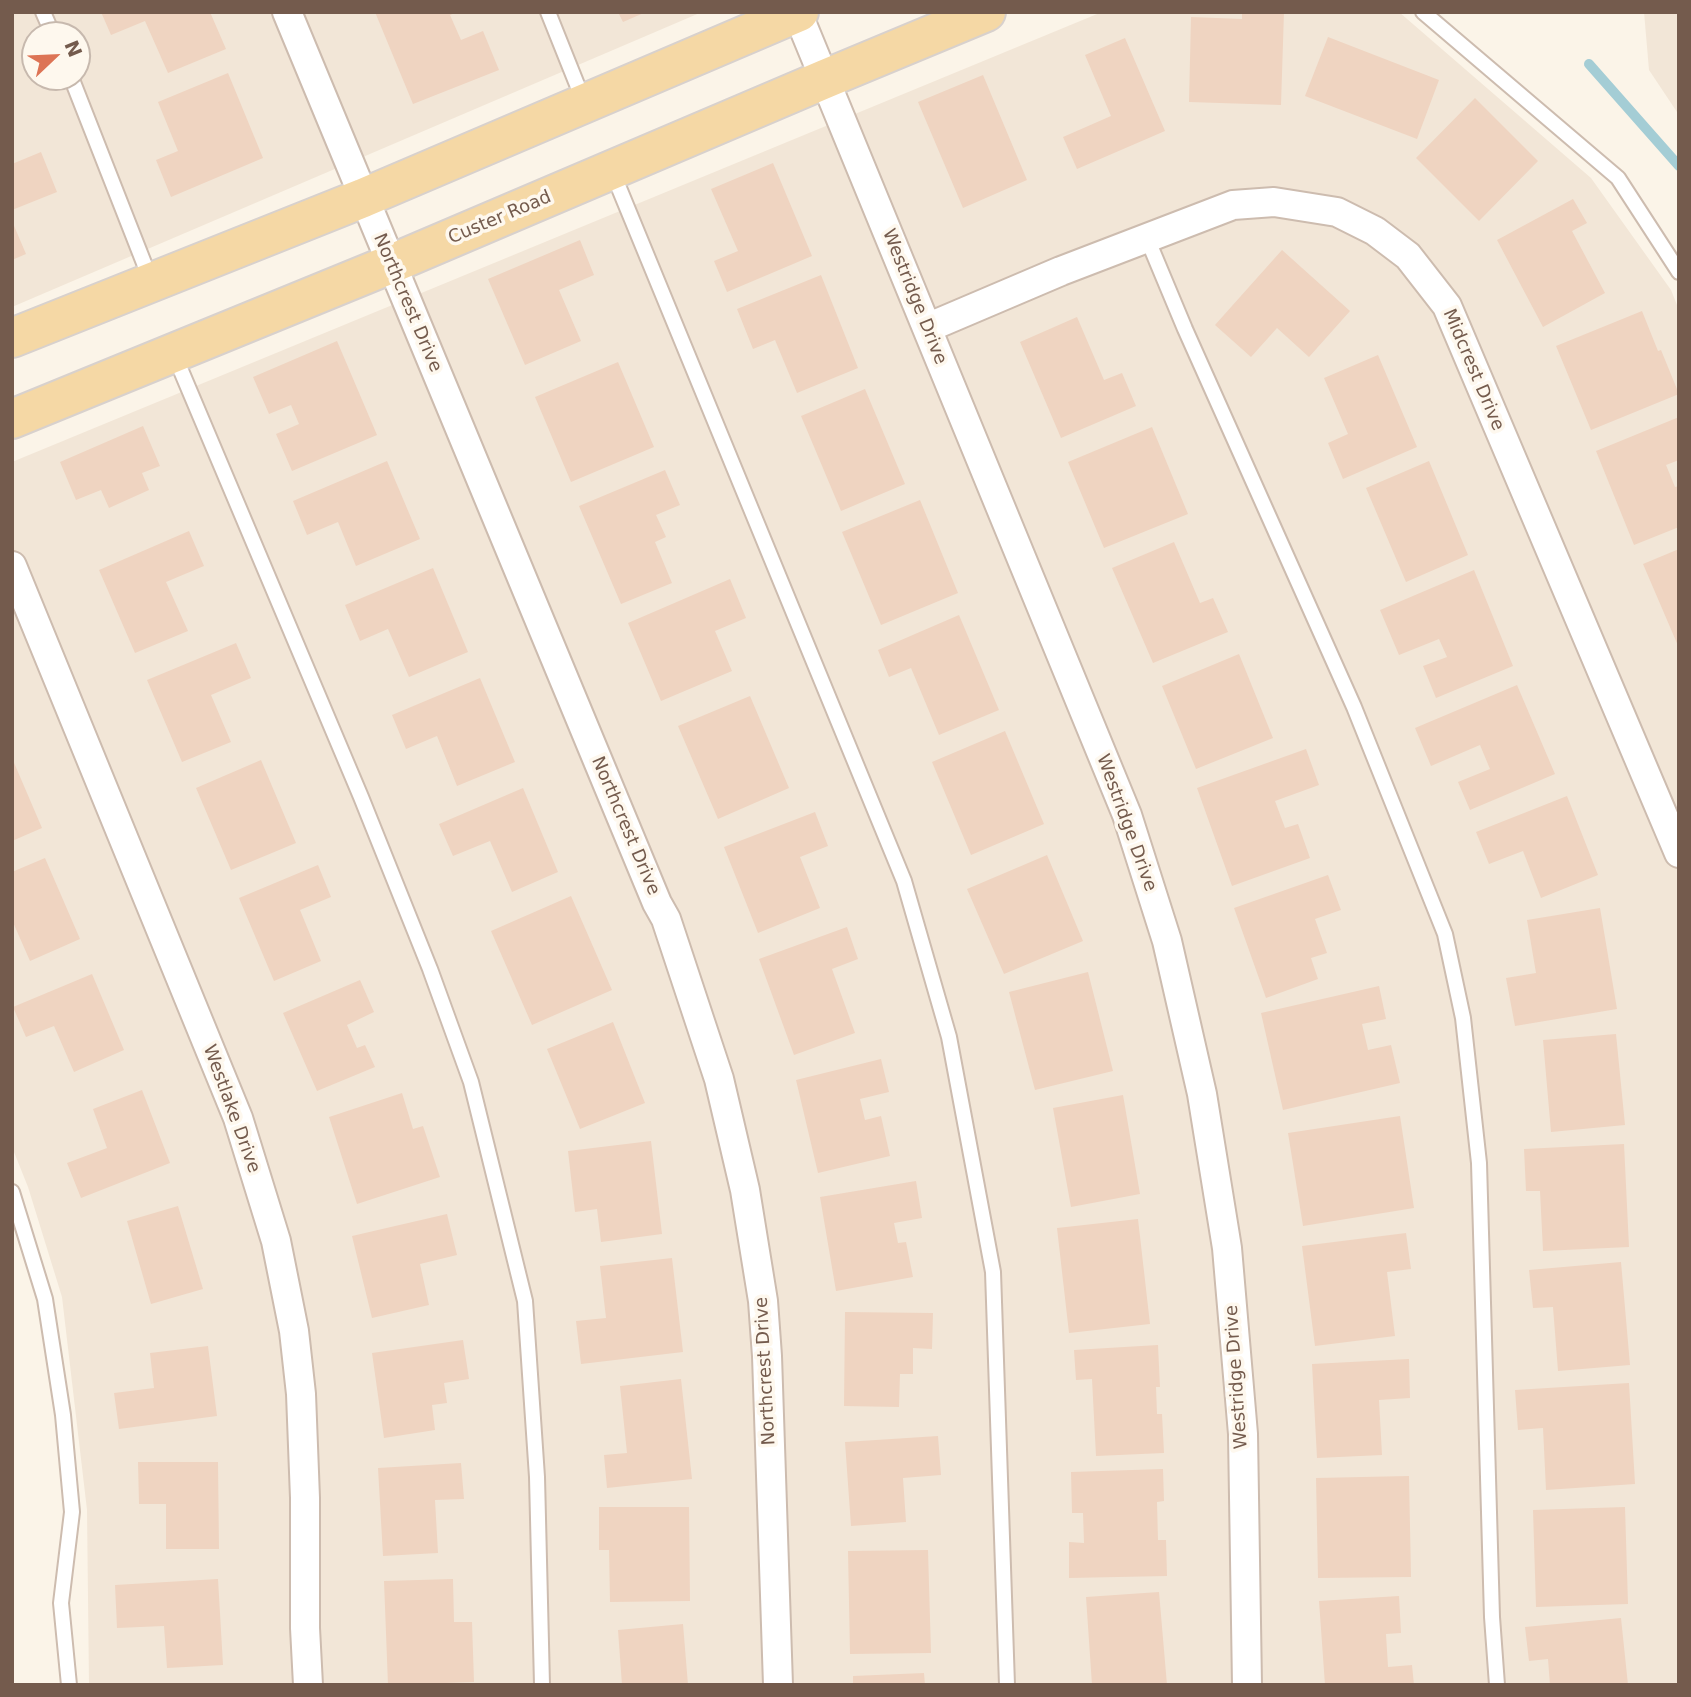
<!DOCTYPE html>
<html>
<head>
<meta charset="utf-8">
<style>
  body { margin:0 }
  #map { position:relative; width:1691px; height:1697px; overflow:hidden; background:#fbf4e8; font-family:"DejaVu Sans",sans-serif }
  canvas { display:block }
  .frame { position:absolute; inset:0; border:14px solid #745b4d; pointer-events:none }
  .north { position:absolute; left:21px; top:21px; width:70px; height:70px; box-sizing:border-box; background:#fef8ee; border:2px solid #c7b9ae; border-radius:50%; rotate:67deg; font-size:19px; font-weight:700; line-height:28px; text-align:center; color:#745b4d }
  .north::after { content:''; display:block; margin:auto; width:24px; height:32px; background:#dd7455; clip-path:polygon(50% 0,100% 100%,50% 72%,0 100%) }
</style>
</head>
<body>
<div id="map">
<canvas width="1691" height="1697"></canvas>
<div class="frame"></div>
<div class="north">N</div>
</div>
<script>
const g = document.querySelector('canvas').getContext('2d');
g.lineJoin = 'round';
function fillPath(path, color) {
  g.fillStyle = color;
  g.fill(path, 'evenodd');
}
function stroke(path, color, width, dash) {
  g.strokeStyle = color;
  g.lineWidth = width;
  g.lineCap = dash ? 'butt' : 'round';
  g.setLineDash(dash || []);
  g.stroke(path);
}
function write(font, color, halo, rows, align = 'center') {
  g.font = font + ' "DejaVu Sans",sans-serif';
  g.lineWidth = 7;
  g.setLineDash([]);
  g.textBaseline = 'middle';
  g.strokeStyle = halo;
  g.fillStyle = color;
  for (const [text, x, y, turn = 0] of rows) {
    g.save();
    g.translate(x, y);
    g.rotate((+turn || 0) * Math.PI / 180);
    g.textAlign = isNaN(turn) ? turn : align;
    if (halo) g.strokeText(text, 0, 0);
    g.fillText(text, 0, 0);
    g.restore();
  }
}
fillPath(new Path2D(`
  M12 12H702L12 307ZM35 35H77V77H35Z
  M1102 12H1399L1591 178 1671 290 1679 310V1685H89L87 1510 62 1297 28 1187 12 1147V462Z
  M1644 12H1679V115L1649 70Z`), '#f2e6d7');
stroke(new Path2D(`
  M1589 64 1679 166`), '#a4cdd5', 10);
fillPath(new Path2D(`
  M101 12H210L226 49 168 73 145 21 111 35Z
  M375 12H457L450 15 461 40 483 31 499 70 413 104Z
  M618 12H646L623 22Z
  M1242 12H1284L1281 105 1189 102 1191 17 1242 19Z
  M1328 37 1439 80 1417 139 1305 96Z
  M1125 38 1165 131 1077 169 1063 137 1111 116 1085 55Z
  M228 73 263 158 171 197 156 160 178 151 158 102Z
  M983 75 1027 180 963 208 918 102Z
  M1475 98 1538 161 1479 221 1416 158Z
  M41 152 57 192 12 210V164Z
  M773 163 812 256 727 292 714 261 738 251 711 189Z
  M1573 199 1587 223 1572 231 1605 293 1543 327 1497 240Z
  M12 221 26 254 12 260Z
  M580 240 594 275 559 290 581 341 525 365 488 279Z
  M1282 250 1350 311 1309 357 1277 328 1251 357 1215 325Z
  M821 275 858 368 797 393 775 340 753 349 737 309Z
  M1642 311 1658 351 1661 350 1679 394 1591 430 1556 346Z
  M1077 317 1104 380 1122 373 1136 406 1061 438 1020 342Z
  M337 341 377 435 292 471 276 434 299 424 291 405 269 414 253 377Z
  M1378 355 1417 447 1343 479 1328 443 1348 434 1324 378Z
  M618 362 654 447 571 482 535 397Z
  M865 389 905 484 841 511 801 416Z
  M1679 417V460L1666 465 1675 487 1679 486V527L1634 545 1596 451Z
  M143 426 160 466 142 473 149 490 109 508 101 490 76 500 60 462Z
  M1152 427 1188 514 1104 548 1068 462Z
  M387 461 420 539 356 566 338 522 307 535 293 501Z
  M1429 461 1468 555 1406 582 1366 488Z
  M665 470 680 505 656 515 666 537 655 542 672 583 621 604 579 506Z
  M920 500 958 593 881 625 842 532Z
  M189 531 204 566 166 582 188 631 135 653 99 570Z
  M1174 542 1200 603 1213 598 1228 632 1153 663 1112 568Z
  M1679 549V648L1643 564Z
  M433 568 468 652 409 677 388 629 360 641 345 605Z
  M1474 570 1513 666 1436 698 1423 666 1447 657 1439 639 1399 655 1380 610Z
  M730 579 746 618 715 631 732 671 661 701 628 623Z
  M959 615 999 710 939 735 911 668 889 677 878 650Z
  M236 643 251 678 211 695 231 742 182 762 147 680Z
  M1239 654 1273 738 1196 769 1162 686Z
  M480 678 515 762 457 786 437 736 406 749 392 715Z
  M1517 685 1555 774 1470 810 1458 782 1490 769 1480 745 1431 766 1415 728Z
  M750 696 789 788 718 819 678 726Z
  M1005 731 1044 824 971 855 932 762Z
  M1306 749 1319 785 1275 801 1285 828 1298 824 1310 858 1232 886 1197 788Z
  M12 758 42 828 12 841Z
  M261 760 296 843 231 870 196 788Z
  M523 788 558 872 512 892 490 841 453 856 439 824Z
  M1567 796 1598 875 1541 898 1523 851 1489 864 1476 832Z
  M815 812 828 846 800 857 820 908 758 933 724 847Z
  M1047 855 1083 941 1004 974 967 889Z
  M45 858 80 939 30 961 12 920V872Z
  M318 865 331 897 300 910 321 961 274 981 239 898Z
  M1328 875 1341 910 1315 919 1327 953 1311 958 1318 979 1266 998 1234 908Z
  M571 896 612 990 532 1025 491 931Z
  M1600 908 1617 1009 1515 1026 1506 978 1536 973 1527 920Z
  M847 927 858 959 832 969 855 1033 794 1055 759 959Z
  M1088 972 1113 1071 1035 1090 1009 992Z
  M92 974 124 1050 74 1072 54 1026 26 1037 13 1007Z
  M360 980 374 1012 347 1025 357 1048 365 1045 375 1067 317 1091 283 1013Z
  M1379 986 1386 1019 1362 1024 1368 1050 1391 1045 1400 1083 1283 1110 1261 1013Z
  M613 1022 645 1103 580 1129 547 1049Z
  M1616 1034 1625 1125 1551 1132 1543 1040Z
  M881 1059 889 1092 860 1099 865 1120 881 1116 890 1156 818 1173 796 1080Z
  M142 1090 170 1163 81 1198 67 1163 107 1148 93 1109Z
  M402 1093 413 1129 423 1126 440 1177 357 1204 329 1117Z
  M1123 1095 1140 1194 1071 1207 1053 1108Z
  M1400 1116 1414 1208 1303 1226 1288 1133Z
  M651 1141 662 1234 601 1242 597 1209 575 1212 568 1151Z
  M1624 1144 1629 1247 1543 1251 1540 1191H1526L1524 1149Z
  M916 1181 922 1218 894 1223 898 1243 906 1242 913 1277 836 1291 820 1197Z
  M178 1206 203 1289 151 1304 127 1221Z
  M447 1214 457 1255 420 1264 429 1305 372 1318 352 1236Z
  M1138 1219 1150 1324 1069 1333 1057 1228Z
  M1406 1233 1411 1269 1387 1272 1395 1336 1315 1346 1302 1246Z
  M672 1258 683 1352 581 1364 576 1321 606 1318 600 1266Z
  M1621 1262 1630 1365 1558 1371 1553 1307 1533 1308 1529 1270Z
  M845 1312 933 1313 932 1349 913 1348V1374H900L899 1407 844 1406Z
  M463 1340 469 1379 444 1383 447 1403 432 1405 435 1430 384 1438 372 1353Z
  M1158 1345 1160 1387H1156L1157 1414H1162L1164 1453 1096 1456 1092 1379 1076 1380 1074 1350Z
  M208 1346 217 1416 119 1429 114 1393 154 1388 150 1353Z
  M1409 1359 1410 1398 1379 1400 1382 1455 1317 1458 1312 1364Z
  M681 1379 692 1479 607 1488 604 1455 627 1453 620 1386Z
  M1629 1383 1635 1484 1546 1490 1543 1428 1518 1430 1515 1390Z
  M938 1436 941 1475 903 1478 906 1522 851 1526 845 1442Z
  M138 1462H218L219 1549H166V1504H139Z
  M461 1463 464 1499 435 1500 438 1553 383 1556 378 1468Z
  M1163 1469 1164 1501 1157 1502 1158 1540H1166L1167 1576 1069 1578V1542L1084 1543 1083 1513H1072L1071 1472Z
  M1409 1476 1411 1577 1318 1578 1316 1478Z
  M599 1507H689L690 1601 610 1602 609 1550H599Z
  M1625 1507 1628 1604 1536 1607 1533 1510Z
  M928 1550 931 1653 850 1654 848 1551Z
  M218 1579 223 1665 167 1668 164 1626 117 1628 115 1585Z
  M453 1579 454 1622H472L474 1682 388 1685 384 1581Z
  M1159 1592 1167 1685H1092L1086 1597Z
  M1399 1596 1401 1633 1386 1634 1388 1667 1412 1665 1414 1685H1325L1319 1601Z
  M1621 1618 1628 1685H1550L1548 1659 1529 1661 1525 1627Z
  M683 1624 688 1685H622L618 1630Z
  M924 1673 925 1685H853V1676Z`), '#efd4c1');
const service = new Path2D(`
  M43 12 53 35
  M548 12 584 102
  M1423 12 1618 178 1679 272
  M71 77 151 281
  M612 171 904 881 949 1037 993 1272 1007 1685
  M1147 238 1185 329 1354 707 1445 934 1463 1018 1479 1163 1492 1617 1497 1685
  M174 354 361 797 430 969 471 1082 525 1301 537 1477 542 1685
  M12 1192 45 1299 63 1415 72 1512 61 1603 69 1685`);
const minor = new Path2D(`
  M287 12 657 903 666 919 719 1079 745 1190 763 1301 767 1356 778 1685
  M797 12 1127 815 1167 941 1202 1094 1227 1248 1243 1434 1247 1685
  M927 328 1061 271 1233 205 1274 202 1337 212 1375 231 1408 256 1447 306 1679 853
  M12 566 238 1118 276 1241 294 1331 301 1394 305 1498V1628L308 1685`);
const primary = new Path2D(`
  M12 338 363 198 799 12
  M12 419 391 264 825 79 986 12`);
stroke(service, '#cdbcaf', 18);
stroke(minor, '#cdbcaf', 32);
stroke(primary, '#d8d1cd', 42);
stroke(service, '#fff', 14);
stroke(minor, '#fff', 28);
stroke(primary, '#f5d8a5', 38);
write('18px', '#745b4d', '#fef8ee', [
  ["Custer Road",500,218,-23],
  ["Westridge Drive",914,297,68],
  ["Northcrest Drive",407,303,67],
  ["Midcrest Drive",1473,370,67],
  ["Westridge Drive",1126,823,70],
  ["Northcrest Drive",625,826,67],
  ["Westlake Drive",231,1109,70],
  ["Northcrest Drive",766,1371,-93],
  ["Westridge Drive",1237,1377,-94]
]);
</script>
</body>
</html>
